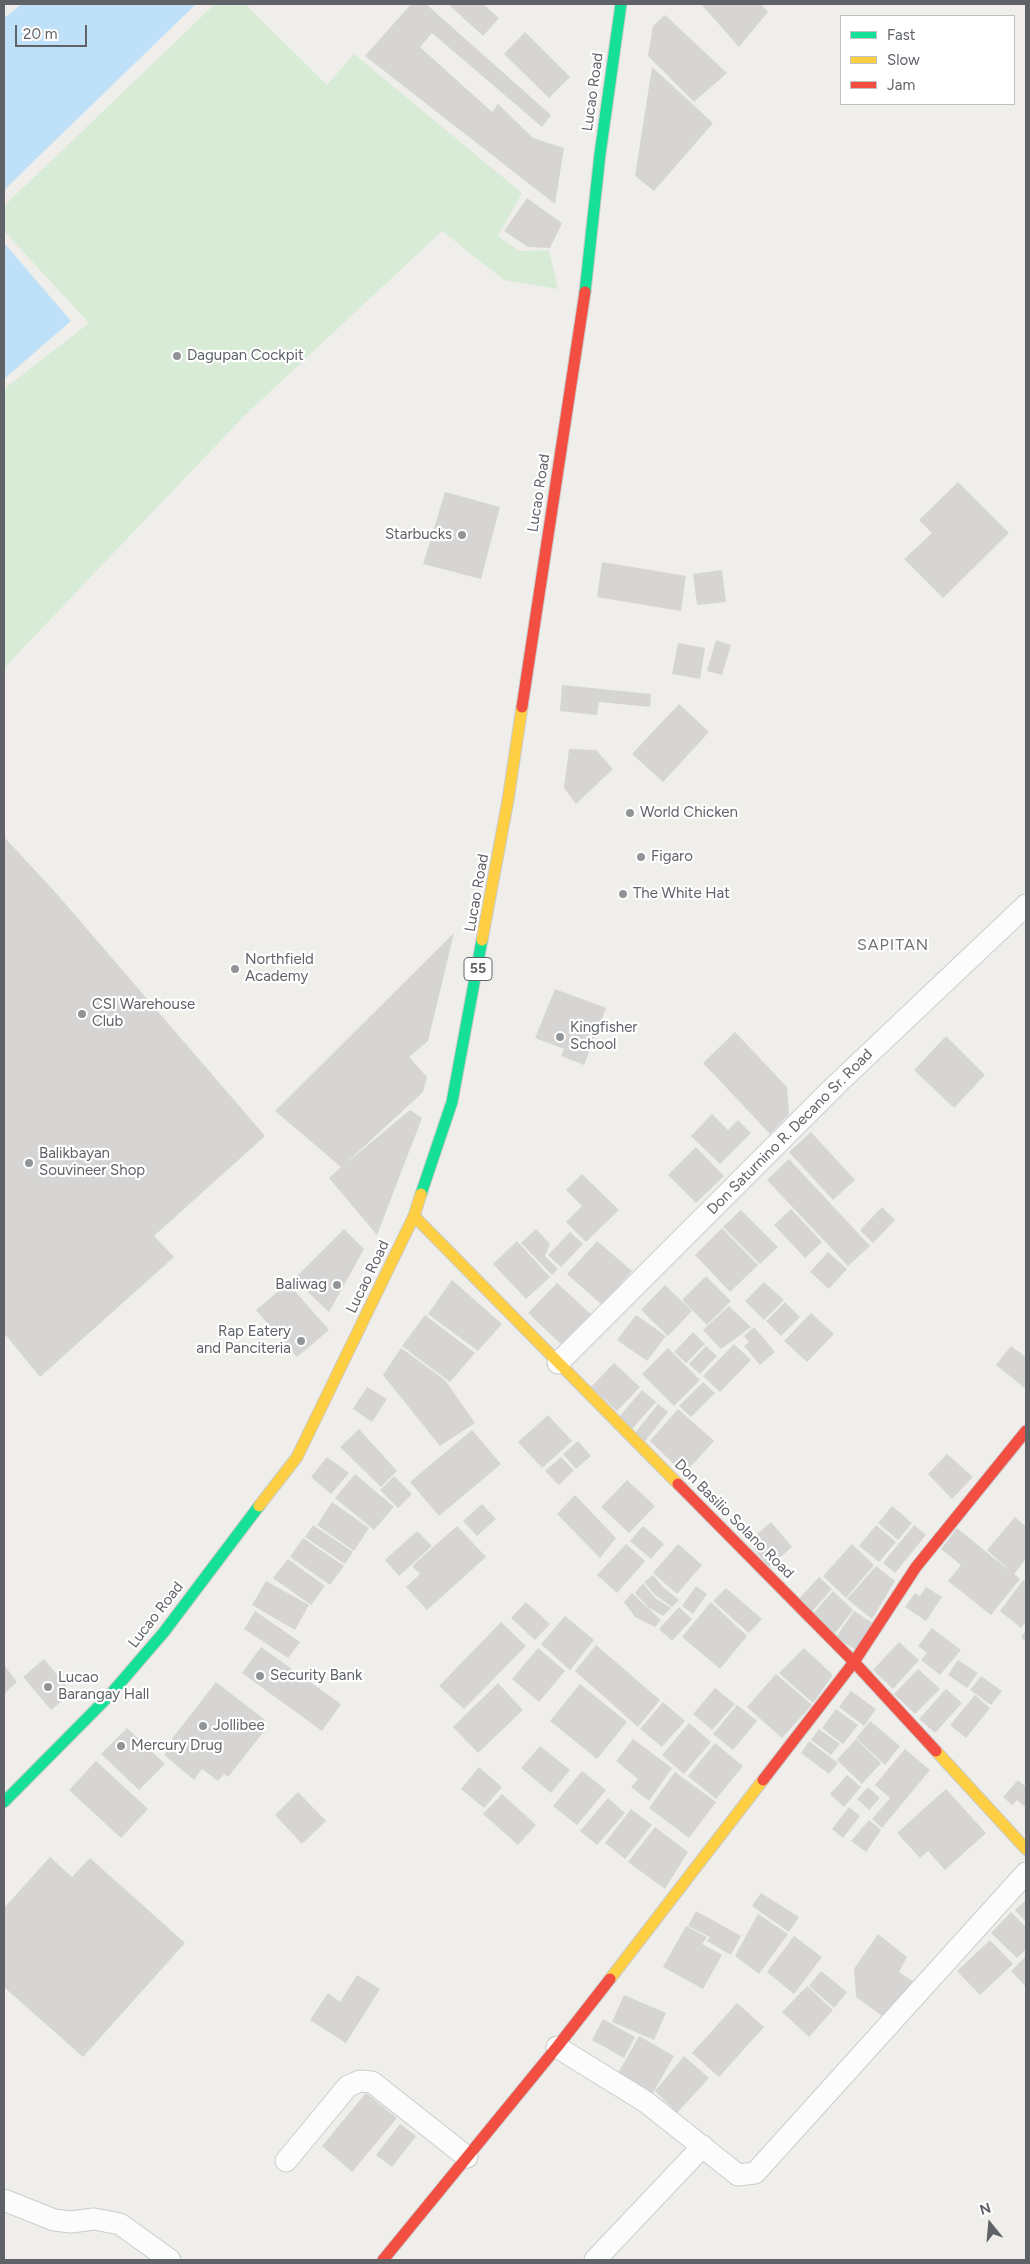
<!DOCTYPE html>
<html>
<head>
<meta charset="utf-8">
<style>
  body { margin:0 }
  #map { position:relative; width:1030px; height:2264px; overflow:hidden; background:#efeeea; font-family:Figtree,sans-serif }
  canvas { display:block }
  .frame { position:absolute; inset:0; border:5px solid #5f6368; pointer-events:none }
  .legend { position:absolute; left:840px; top:15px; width:175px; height:90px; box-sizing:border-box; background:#fff; border:1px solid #bfc1c3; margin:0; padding:6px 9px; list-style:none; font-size:15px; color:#5f6368 }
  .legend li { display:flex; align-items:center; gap:10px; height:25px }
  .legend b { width:25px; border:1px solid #bfc1c3 }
  .north { position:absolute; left:965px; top:2199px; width:50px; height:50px; -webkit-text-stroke:4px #fff; paint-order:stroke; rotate:343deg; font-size:14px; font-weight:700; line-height:20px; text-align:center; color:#5f6368 }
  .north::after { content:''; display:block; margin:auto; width:18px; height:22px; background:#5f6368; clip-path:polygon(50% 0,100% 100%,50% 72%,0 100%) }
  .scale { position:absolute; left:15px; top:25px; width:72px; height:22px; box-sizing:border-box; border:2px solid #5f6368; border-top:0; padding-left:6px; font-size:15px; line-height:18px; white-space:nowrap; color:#5f6368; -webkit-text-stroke:4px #fff; paint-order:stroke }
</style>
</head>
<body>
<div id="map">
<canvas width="1030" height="2264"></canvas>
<div class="frame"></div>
<ul class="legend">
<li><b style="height:6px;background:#16e098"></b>Fast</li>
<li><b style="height:6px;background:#ffcf43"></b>Slow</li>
<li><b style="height:6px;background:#f24e42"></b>Jam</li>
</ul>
<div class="north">N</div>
<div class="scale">20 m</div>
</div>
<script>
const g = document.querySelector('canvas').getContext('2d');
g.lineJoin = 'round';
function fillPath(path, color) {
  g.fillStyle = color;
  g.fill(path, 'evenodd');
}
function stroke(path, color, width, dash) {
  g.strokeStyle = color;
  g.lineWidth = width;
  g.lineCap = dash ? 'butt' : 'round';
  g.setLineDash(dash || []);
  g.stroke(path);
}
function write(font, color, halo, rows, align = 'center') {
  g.font = font + ' Figtree,sans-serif';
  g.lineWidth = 4.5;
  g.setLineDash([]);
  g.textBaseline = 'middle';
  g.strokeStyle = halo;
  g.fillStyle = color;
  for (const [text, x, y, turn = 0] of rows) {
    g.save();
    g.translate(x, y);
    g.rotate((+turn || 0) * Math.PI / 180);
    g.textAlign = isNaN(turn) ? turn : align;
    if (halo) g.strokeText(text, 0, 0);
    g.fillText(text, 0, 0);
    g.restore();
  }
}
fillPath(new Path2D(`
  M215 4H245L327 85 354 54 522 193 498 236 519 251 549 250 558 289 504 280 442 231 243 417 4 668V389L89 323 4 231V206Z`), '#d8ebd6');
fillPath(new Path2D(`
  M22 4H196L4 190V18Z
  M4 243 71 321 4 379Z`), '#bfe0f9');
fillPath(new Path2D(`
  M411 4H426L551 115 542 127 432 33 420 47 492 112 498 104 533 138 564 148 555 204 365 56Z
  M448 4H483L499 18 483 36Z
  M701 4H761L768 12 739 47Z
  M665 15 727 73 694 102 648 56 653 26Z
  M525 32 570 77 549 98 504 54Z
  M652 67 713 123 654 191 635 176Z
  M527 198 562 223 550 248 528 247 504 231Z
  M958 482 1009 533 943 598 904 559 932 533 919 520Z
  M445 492 500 507 481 579 423 564Z
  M602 562 686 576 681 611 597 597Z
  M722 570 726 602 697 605 693 574Z
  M716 640 731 645 722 675 707 671Z
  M678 643 705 648 700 679 672 674Z
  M562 685 651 694 650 707 599 702 597 715 560 711Z
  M679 704 709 732 663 782 632 754Z
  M569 749 596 750 613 769 576 804 564 788Z
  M4 837 56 893 265 1136 154 1236 174 1257 40 1377 4 1333Z
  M454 933 428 1041 409 1057 427 1077 423 1092 344 1165 410 1110 422 1118 377 1235 329 1178 341 1167 275 1111Z
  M555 989 606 1008 584 1065 561 1056 564 1049 535 1038Z
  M735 1032 787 1087 789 1114 770 1134 703 1063Z
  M946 1036 985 1075 954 1108 914 1070Z
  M712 1114 728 1130 738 1120 751 1133 720 1164 691 1136Z
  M811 1132 855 1180 833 1200 789 1152Z
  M696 1147 724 1176 696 1203 668 1175Z
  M789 1159 870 1246 848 1266 767 1180Z
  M582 1174 619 1210 586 1242 566 1222 582 1206 566 1190Z
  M882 1207 895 1220 873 1243 860 1230Z
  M791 1209 822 1242 805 1258 774 1225Z
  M741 1210 778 1247 760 1264 723 1227Z
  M722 1228 758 1265 730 1292 695 1255Z
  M344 1229 364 1249 329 1312 294 1279Z
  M536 1229 550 1244 545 1256 558 1269 552 1275 521 1243Z
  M570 1232 583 1244 561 1267 548 1255Z
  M517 1241 550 1277 526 1299 493 1264Z
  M597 1241 632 1271 602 1305 567 1274Z
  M828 1252 847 1269 829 1289 810 1272Z
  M706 1276 731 1301 707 1325 682 1300Z
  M452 1280 502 1324 478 1351 428 1314Z
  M764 1282 784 1300 764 1320 745 1301Z
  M288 1283 329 1330 297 1357 256 1310Z
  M557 1283 593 1316 564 1347 528 1313Z
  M665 1285 692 1311 668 1336 641 1310Z
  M785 1302 800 1317 781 1336 766 1321Z
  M729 1306 751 1327 721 1349 703 1330Z
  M811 1313 834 1334 807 1362 784 1341Z
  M425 1315 475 1353 450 1382 402 1346Z
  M636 1315 666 1336 647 1361 617 1340Z
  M754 1327 775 1352 760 1365 744 1346 749 1342 744 1336Z
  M693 1332 705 1344 686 1363 674 1352Z
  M734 1344 751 1360 720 1392 703 1376Z
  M706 1346 717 1356 700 1374 689 1364Z
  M1011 1346 1026 1357V1389L996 1365Z
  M401 1348 445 1380 475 1423 440 1446 383 1375Z
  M668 1348 700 1380 674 1406 642 1374Z
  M614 1363 640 1387 617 1411 591 1387Z
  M703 1382 715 1393 691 1417 679 1406Z
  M367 1387 387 1399 372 1422 353 1409Z
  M642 1390 656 1402 632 1429 619 1417Z
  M658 1404 668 1412 645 1441 635 1433Z
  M678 1409 714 1441 684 1474 650 1441Z
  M548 1415 572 1441 542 1468 518 1442Z
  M359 1429 397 1471 381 1487 340 1447Z
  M472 1430 501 1464 439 1516 410 1482Z
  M578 1441 591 1456 576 1469 563 1454Z
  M947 1454 973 1477 952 1499 928 1474Z
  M327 1457 349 1473 331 1494 311 1477Z
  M561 1457 574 1470 559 1485 545 1471Z
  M355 1474 394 1507 374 1530 335 1498Z
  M394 1476 412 1494 398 1508 380 1490Z
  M627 1480 655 1506 629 1533 601 1507Z
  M575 1495 616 1538 600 1558 557 1514Z
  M332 1502 369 1528 354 1551 317 1525Z
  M482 1504 496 1519 477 1536 463 1521Z
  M892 1506 912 1523 898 1540 878 1523Z
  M1015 1517 1026 1527V1559L1014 1574 1020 1579 991 1615 948 1581 961 1565 941 1549 957 1528 1012 1573 987 1550Z
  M771 1522 792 1547 769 1567 748 1542Z
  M313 1525 353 1552 345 1564 305 1537Z
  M876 1525 896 1542 879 1562 859 1546Z
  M914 1525 926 1535 895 1573 883 1563Z
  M457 1526 486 1557 427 1610 406 1587 420 1574 412 1566Z
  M643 1526 664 1544 651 1559 630 1541Z
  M417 1531 432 1546 399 1576 385 1560Z
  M303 1538 344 1566 330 1585 290 1557Z
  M626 1544 645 1561 617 1593 597 1575Z
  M678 1544 702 1565 677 1594 653 1573Z
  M852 1544 874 1565 846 1598 823 1576Z
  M288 1559 325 1586 311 1605 273 1578Z
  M876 1566 895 1581 872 1619 847 1599Z
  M653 1575 663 1587 679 1600 672 1607 655 1595 644 1582Z
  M819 1577 832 1589 810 1614 796 1602Z
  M1023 1580 1026 1582V1621L1021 1628 1000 1611Z
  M266 1581 309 1605 295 1630 252 1605Z
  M643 1583 655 1598 671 1608 663 1616 648 1607 635 1593Z
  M696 1586 707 1594 693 1614 682 1606Z
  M926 1587 942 1597 926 1621 905 1607 915 1593 920 1596Z
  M726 1588 762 1619 749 1633 713 1601Z
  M833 1591 853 1610 833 1636 811 1616Z
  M632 1593 661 1620 655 1627 635 1617 624 1602Z
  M526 1602 550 1624 535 1640 511 1618Z
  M711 1602 747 1636 720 1669 682 1637Z
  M679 1607 692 1619 672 1641 659 1629Z
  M255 1611 300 1642 288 1658 244 1629Z
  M854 1611 876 1625 859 1652 836 1637Z
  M565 1616 594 1640 570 1670 541 1644Z
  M501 1622 526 1646 464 1709 439 1686Z
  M932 1628 961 1650 940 1675 921 1660 927 1653 918 1646Z
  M1026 1630V1642L1021 1637Z
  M899 1642 919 1660 893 1689 873 1670Z
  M596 1645 660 1700 638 1727 575 1671Z
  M261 1647 341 1704 322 1731 242 1673Z
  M538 1648 565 1671 539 1702 512 1679Z
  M804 1648 833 1675 813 1703 779 1673Z
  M44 1659 72 1693 51 1710 23 1677Z
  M958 1660 978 1673 967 1688 948 1675Z
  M4 1665 17 1682 4 1694Z
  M918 1669 940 1689 915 1714 894 1694Z
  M776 1674 812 1705 782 1738 747 1707Z
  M981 1676 1002 1691 991 1705 970 1690Z
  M216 1682 265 1720 261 1726 266 1729 228 1777 224 1774 218 1781 202 1769 194 1780 164 1755 171 1746 168 1744Z
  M498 1683 523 1710 478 1753 453 1727Z
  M580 1684 627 1722 597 1759 550 1721Z
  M715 1688 735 1704 712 1730 693 1714Z
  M946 1689 962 1703 935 1733 919 1719Z
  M851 1691 876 1709 864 1726 839 1707Z
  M975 1695 990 1708 966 1738 950 1725Z
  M663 1702 685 1721 662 1747 640 1729Z
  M737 1705 757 1721 733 1750 713 1734Z
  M836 1709 858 1725 843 1744 822 1728Z
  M870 1721 900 1746 885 1765 856 1738Z
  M689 1723 711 1742 684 1774 662 1755Z
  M127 1728 165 1764 139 1790 101 1754Z
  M819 1729 840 1744 831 1755 811 1740Z
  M633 1739 672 1768 649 1801 631 1787 638 1779 616 1761Z
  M856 1739 881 1763 862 1784 837 1760Z
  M809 1741 838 1763 829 1774 801 1753Z
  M715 1743 743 1766 716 1799 688 1776Z
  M540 1746 570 1770 551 1793 521 1768Z
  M905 1749 930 1770 882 1828 872 1819 890 1798 875 1785Z
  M96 1761 148 1809 121 1838 69 1790Z
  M479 1767 502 1787 484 1808 461 1789Z
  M582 1771 606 1790 577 1825 553 1806Z
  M675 1772 716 1802 689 1838 649 1808Z
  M847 1775 861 1787 844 1807 830 1794Z
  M1018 1780 1026 1787V1808L1017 1800 1012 1805 1003 1797Z
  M868 1787 880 1798 869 1810 857 1799Z
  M946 1789 986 1833 945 1870 928 1851 920 1858 897 1833Z
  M298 1792 326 1821 302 1844 275 1815Z
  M502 1794 536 1825 518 1845 483 1814Z
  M608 1798 625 1813 597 1845 580 1831Z
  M849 1807 860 1816 843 1838 832 1829Z
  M631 1809 652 1825 625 1859 605 1843Z
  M869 1820 881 1830 866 1852 851 1841Z
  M655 1827 688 1852 665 1889 628 1862Z
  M50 1857 72 1877 90 1858 185 1943 83 2057 4 1987V1908Z
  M761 1893 799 1917 789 1932 752 1906Z
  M1026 1900V1922L1015 1910Z
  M696 1911 741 1936 731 1955 707 1941 710 1937 688 1926Z
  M1011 1912 1026 1927V1949L1017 1958 991 1933Z
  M758 1914 788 1934 759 1974 735 1956Z
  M686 1926 707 1937 702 1944 722 1955 703 1989 663 1967Z
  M878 1934 907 1957 899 1972 914 1982 885 2018 856 1997 854 1969Z
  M794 1936 822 1957 794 1994 767 1972Z
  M990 1940 1013 1964 980 1995 957 1971Z
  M1026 1956V1987L1011 1971Z
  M821 1971 847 1992 834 2008 809 1986Z
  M357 1975 380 1989 346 2043 310 2020 328 1993 340 2002Z
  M807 1986 833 2010 809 2037 782 2012Z
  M624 1995 666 2013 654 2040 612 2022Z
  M737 2003 764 2027 719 2077 692 2053Z
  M603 2019 635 2037 624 2058 592 2040Z
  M639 2036 674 2056 653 2093 618 2073Z
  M684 2056 709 2078 677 2113 655 2091Z
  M366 2093 397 2118 352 2172 322 2146Z
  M400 2124 416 2136 392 2167 376 2155Z`), '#d6d5d3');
const street = new Path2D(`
  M558 1363 837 1084 1026 905
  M557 2047 646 2102 738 2175 755 2173 1026 1873
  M286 2161 348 2086 360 2081 372 2082 467 2157
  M4 2200 54 2220 71 2222 94 2219 120 2224 170 2260
  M595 2260 703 2146`);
const fast = new Path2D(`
  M585 292 600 154 621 4
  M421 1194 452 1102 482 940
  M4 1802 109 1696 164 1632 259 1506`);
const slow = new Path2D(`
  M482 940 508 800 522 707
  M414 1216 678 1484
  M259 1506 297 1457 414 1216 421 1194
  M936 1751 1026 1849
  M610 1979 763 1780`);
const jam = new Path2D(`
  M522 707 585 292
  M678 1484 854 1662 936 1751
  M763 1780 854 1662 916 1567 1026 1431
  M383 2260 557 2047 610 1979`);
stroke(street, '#cbcccc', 23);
stroke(fast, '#cacacb', 13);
stroke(slow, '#cacacb', 13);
stroke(jam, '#cacacb', 13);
stroke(street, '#fdfcfc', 21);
stroke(fast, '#16e098', 11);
stroke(slow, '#ffcf43', 11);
stroke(jam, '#f24e42', 11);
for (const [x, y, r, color] of [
  [177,356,5,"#919496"],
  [462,535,5,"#919496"],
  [630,813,5,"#919496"],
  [641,857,5,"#919496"],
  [623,894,5,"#919496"],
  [235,969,5,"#919496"],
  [82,1014,5,"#919496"],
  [560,1037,5,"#919496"],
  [29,1163,5,"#919496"],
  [337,1285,5,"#919496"],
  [301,1341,5,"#919496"],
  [260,1676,5,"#919496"],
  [48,1687,5,"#919496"],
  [203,1726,5,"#919496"],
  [121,1746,5,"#919496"]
]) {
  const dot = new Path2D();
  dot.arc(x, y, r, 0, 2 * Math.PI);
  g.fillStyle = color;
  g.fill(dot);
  stroke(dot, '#fff', 2);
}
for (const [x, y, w] of [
  [478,969,28]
]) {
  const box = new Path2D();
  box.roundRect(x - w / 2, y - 11.5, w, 23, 4);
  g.fillStyle = '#fff';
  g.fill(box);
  stroke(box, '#5f6368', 1);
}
write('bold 14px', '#5f6368', null, [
  ["55",478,969]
]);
write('15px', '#5f6368', '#fff', [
  ["Lucao Road",593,92,-82],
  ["Lucao Road",539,493,-81],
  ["Lucao Road",477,893,-80],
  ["Don Saturnino R. Decano Sr. Road",790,1132,-45],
  ["Lucao Road",368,1277,-64],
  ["Don Basilio Solano Road",734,1519,45],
  ["Lucao Road",156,1615,-52]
]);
write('15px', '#5f6368', '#fff', [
  ["Dagupan Cockpit",187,356],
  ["Starbucks",452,535,"right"],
  ["World Chicken",640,813],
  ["Figaro",651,857],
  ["The White Hat",633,894],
  ["Northfield",245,960],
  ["Academy",245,977],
  ["CSI Warehouse",92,1005],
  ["Club",92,1022],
  ["Kingfisher",570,1028],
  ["School",570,1045],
  ["Balikbayan",39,1154],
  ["Souvineer Shop",39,1171],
  ["Baliwag",327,1285,"right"],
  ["Rap Eatery",291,1332,"right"],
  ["and Panciteria",291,1349,"right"],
  ["Security Bank",270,1676],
  ["Lucao",58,1678],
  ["Barangay Hall",58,1695],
  ["Jollibee",213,1726],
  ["Mercury Drug",131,1746]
], 'left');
g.letterSpacing = '1px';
write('16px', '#70757a', '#fff', [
  ["SAPITAN",893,945]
]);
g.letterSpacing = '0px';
</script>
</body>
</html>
